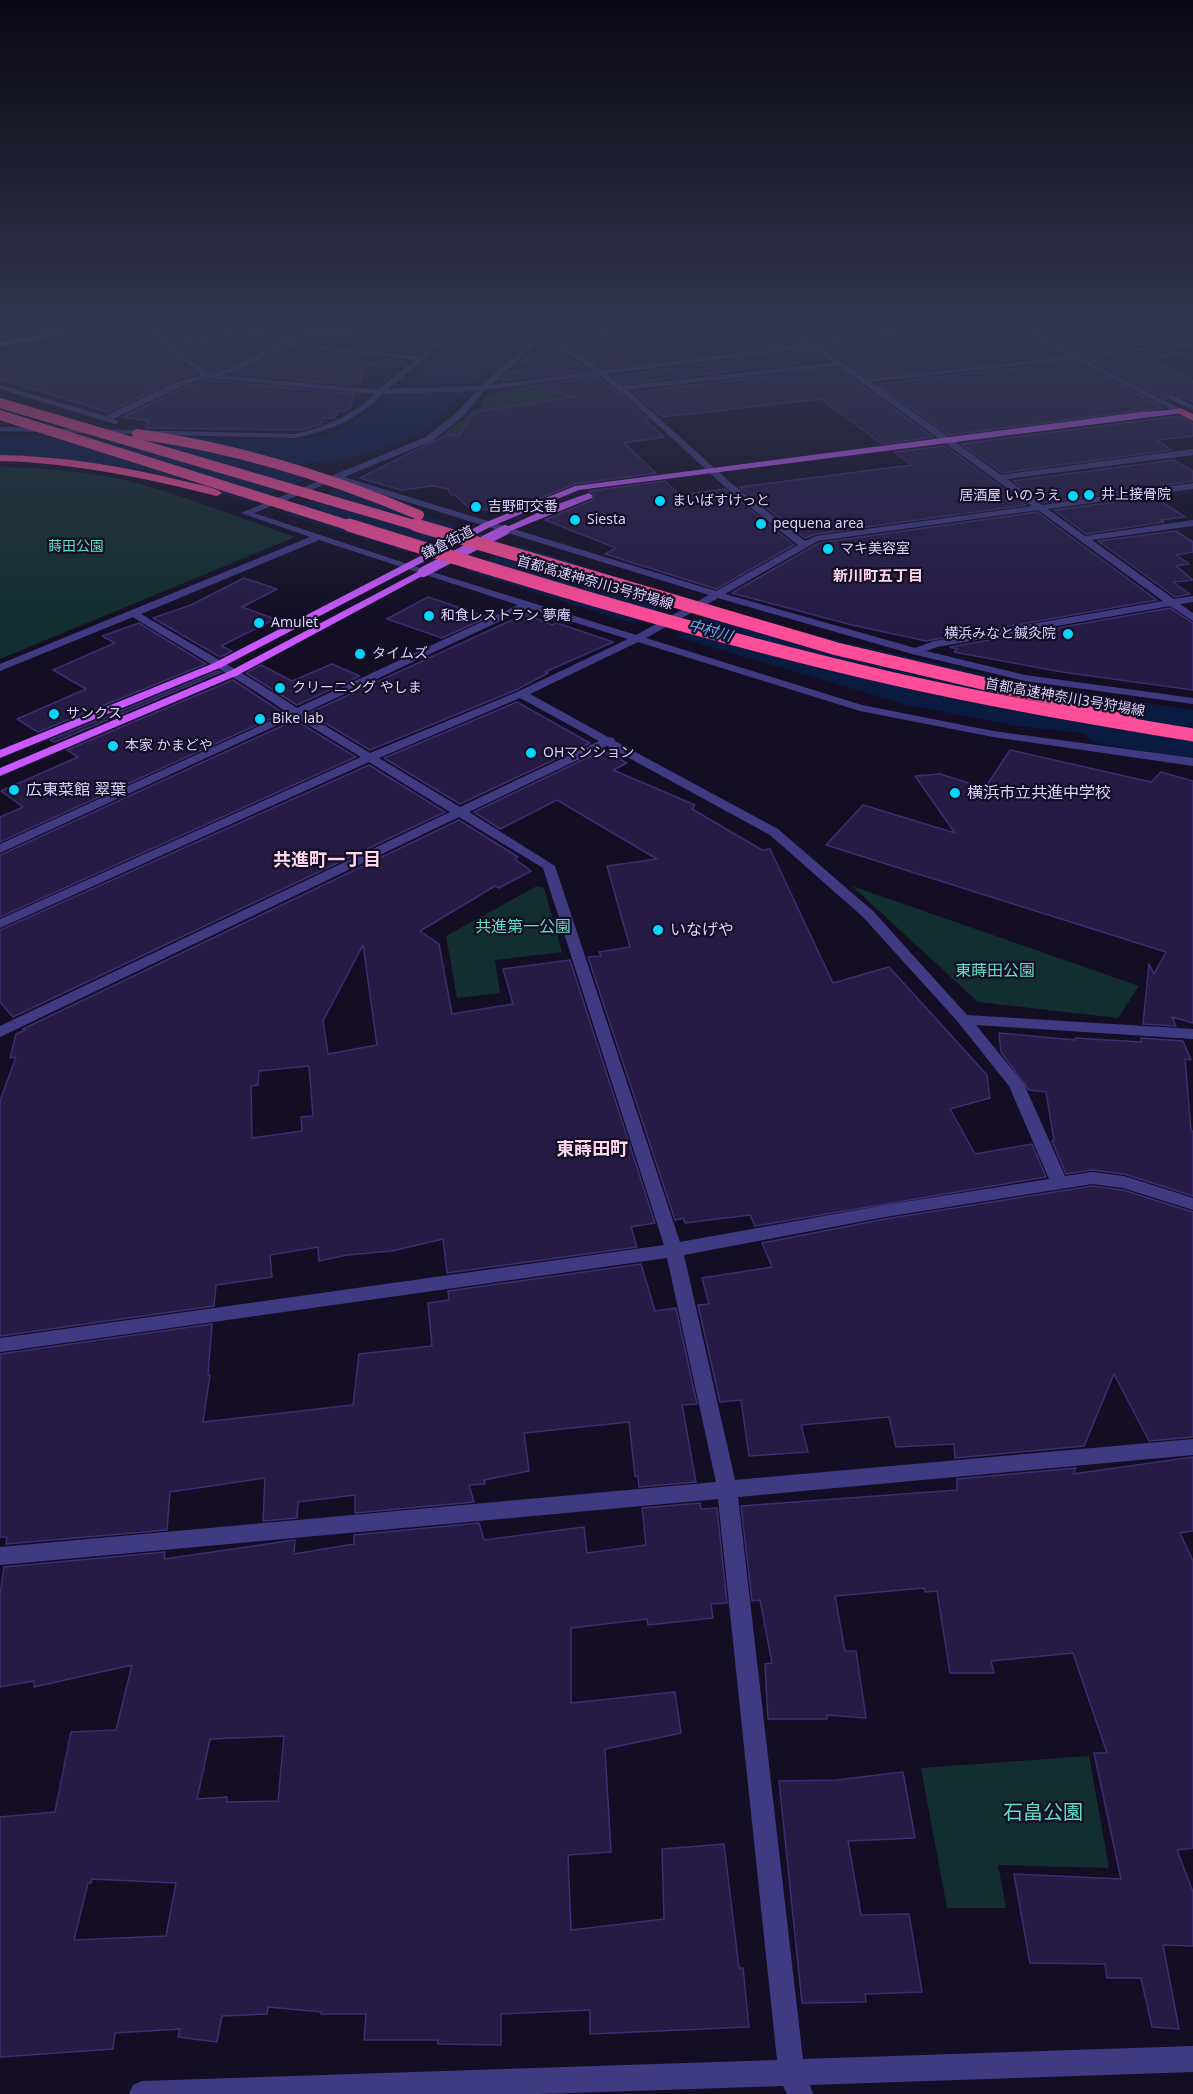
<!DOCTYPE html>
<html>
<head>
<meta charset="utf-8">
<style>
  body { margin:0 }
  canvas { display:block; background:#130e24 }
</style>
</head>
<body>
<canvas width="1193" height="2094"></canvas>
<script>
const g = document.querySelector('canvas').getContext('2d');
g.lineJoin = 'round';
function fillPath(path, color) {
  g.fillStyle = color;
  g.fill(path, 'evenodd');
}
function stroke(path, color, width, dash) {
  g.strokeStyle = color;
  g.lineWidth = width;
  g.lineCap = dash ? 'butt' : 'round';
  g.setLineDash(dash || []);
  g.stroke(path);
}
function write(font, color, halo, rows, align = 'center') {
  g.font = font + ' "Noto Sans","Noto Sans JP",sans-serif';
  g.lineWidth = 4.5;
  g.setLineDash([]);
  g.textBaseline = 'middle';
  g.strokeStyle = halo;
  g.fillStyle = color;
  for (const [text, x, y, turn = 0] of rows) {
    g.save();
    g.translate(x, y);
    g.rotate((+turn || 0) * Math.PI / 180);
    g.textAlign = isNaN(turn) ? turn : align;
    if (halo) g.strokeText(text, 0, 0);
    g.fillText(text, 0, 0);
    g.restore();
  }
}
fillPath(new Path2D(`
  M253 333 301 336 305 333H361L341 345 276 341 245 359 233 358 208 362 182 344Z
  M564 381 604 386 468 438 444 433 481 407 484 397 504 389Z
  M0 467C43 468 87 471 129 481 185 496 240 518 295 537L0 659Z
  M537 886 544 888 562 952 495 960 500 993 457 998 446 936Z
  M852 886 1139 986 1118 1018 978 1002Z
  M1089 1756 1109 1868 998 1865 1006 1908H947L921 1768Z`), '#122e2e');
fillPath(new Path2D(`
  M471 333H531C512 351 491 366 472 384 457 398 447 414 430 426 383 457 326 462 272 466L757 622 1043 688 1193 710V745L1018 726 908 705 670 635 149 471 72 460 0 458V436L107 434 227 439H306L330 435 395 397 429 365Z`), '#0a1b42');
fillPath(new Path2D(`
  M314 476 343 486 275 515 245 505Z
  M462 523 519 542 461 573 400 554Z
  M679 594 720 607 674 639 631 626Z`), '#130e24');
fillPath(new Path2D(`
  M1107 719 1193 731V759L1091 742 1085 732 1091 722Z`), '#0a1b42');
const building = new Path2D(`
  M128 333H148L196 374 177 379 108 412 0 379V353Z
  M160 333H215L170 341Z
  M363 333H441L415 353 348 347Z
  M621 333H789L799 342 603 368 569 344 619 335Z
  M803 333H874L815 341Z
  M912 333H1026L1062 355 867 377 825 348 910 335Z
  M1042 333H1134L1156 343 1088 352 1086 355 1092 358 1169 350 1180 355 1144 358 1193 381V402L1172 392 1166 394V399Z
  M230 338 252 354 229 366 209 371 179 347Z
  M550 346 588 370 509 380 501 379 507 373 534 368 522 360Z
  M285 348 404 361 397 367 366 364 358 386 234 374Z
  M810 350 826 360 624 384 613 376Z
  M1076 361 1163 408 949 435 878 384Z
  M837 368 933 437 882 444 821 399 662 417 633 392Z
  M598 377 634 406 648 419H644L664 437 624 443 656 473 575 484 516 508 509 505 474 512 455 495H451L448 489 433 486 401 490 360 478 448 434 458 437 473 412 575 397 531 386Z
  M207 380 355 394 350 407 345 411H338L335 418H323L321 424 302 430 145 428 149 421 123 417 185 387Z
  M1178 416 1193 423V436L1157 440 1172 450 1002 473 961 444Z
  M945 446 1026 505 816 534 805 538 740 487 912 465 894 452Z
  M1173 460 1193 471V481L1043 503 1013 481Z
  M665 481 680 495 725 489 794 545 716 589 605 554 616 548 545 520 593 500 595 495 589 491Z
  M1154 497 1185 517 1161 520 1164 522 1086 534 1054 510Z
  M1037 512 1157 600 926 641 852 625 732 593 819 543Z
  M1176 531 1193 542V552L1176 555 1189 564 1176 566 1193 580 1173 582 1190 594 1175 597 1098 541Z
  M244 578 277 589 242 607 275 619 221 646 232 651 220 657 153 618 191 605Z
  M428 597 488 617 442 638 387 619Z
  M1170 608 1193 623V690L1062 672 954 652 957 649 950 647Z
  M525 614 552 625 557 623 613 642 545 672 548 673 516 690 370 750 309 713Z
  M139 623 206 664 38 732 17 719 86 689 53 670 115 643 102 636Z
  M332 664 360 676 297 705 246 673 261 665 292 681Z
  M218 671 221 672 55 742 50 740Z
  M233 680 283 713 0 842V817L23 807 1 791 78 757 67 750Z
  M517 702 590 743 460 804 384 758Z
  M295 720 356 757 0 917V855Z
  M603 750 627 763 613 770 695 805 692 809 762 850 770 849 833 983 889 967 987 1075 990 1098 950 1109 975 1154 1032 1144 1046 1177 755 1226 750 1215 685 1223 683 1218 675 1220 588 957 601 956 599 952 630 947 607 866 657 859 557 800 500 829 474 812Z
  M1010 750 1151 782 1161 772 1193 781V1023L1172 1017 1176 1026 1143 1024 1149 964 1154 974 1166 952 826 845 863 805 955 833 915 776 940 774 985 788Z
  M369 765 445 812 13 1017 0 1002V930Z
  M459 820 518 857 515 859 531 871 499 888 495 886 420 931 439 944 452 1014 513 1004 503 969 570 960 655 1223 631 1227 637 1247 447 1273 443 1239 392 1251 347 1255 319 1261 318 1247 270 1255 272 1277 216 1285 214 1306 0 1336V1101L16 1057 10 1058 16 1034 25 1030 23 1029ZM363 945 377 1045 328 1054 323 1021ZM309 1066 313 1116 301 1117 302 1131 252 1138 251 1086 258 1085 259 1071Z
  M999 1033 1075 1040V1038L1141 1042V1038L1183 1041 1191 1060 1185 1059 1191 1131H1193V1196L1124 1174 1092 1170 1066 1174 1052 1141 1054 1140 1046 1092 1029 1090 1001 1052Z
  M1092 1186 1123 1190 1193 1212V1437L1149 1441 1114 1374 1084 1446 955 1458 954 1444 896 1447 889 1417 801 1425 808 1452 749 1456 741 1400 720 1402 698 1305 709 1304 702 1278 772 1267 762 1243 885 1219Z
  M641 1264 655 1311 676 1308 697 1404 682 1405 696 1482 639 1487 638 1476H635L629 1422 524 1433 529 1471 484 1480 485 1484 469 1485 474 1502 355 1513V1495L298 1502 297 1518 263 1521 265 1478 170 1492 167 1530 6 1544 7 1537H0V1354L212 1324 208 1375H210L203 1422 353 1405 359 1354 432 1346 428 1303 449 1300 448 1291Z
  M1193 1457V1531L1180 1533 1193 1561V1848L1177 1850 1193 1892V1946L1163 1945 1179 2029 1152 2027 1141 1978H1107L1105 1964 1030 1963 1014 1874 1121 1879 1094 1753H1107L1073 1653 991 1661 994 1673H950L937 1591 925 1592 924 1588 835 1596 845 1651H856L866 1718 827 1715V1719H768L765 1664 772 1663 760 1600 752 1601 741 1506 957 1490V1479L1076 1468 1073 1474Z
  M700 1503 701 1509 717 1508 727 1603 711 1604 713 1618 648 1625 647 1619 571 1628V1703L675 1692 681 1733 605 1749 611 1852 568 1855 571 1930 664 1919 662 1849 724 1844 739 1968H743L749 2027 590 2034V2010L501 2014V2045L438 2044V2040H364L366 2014H321L322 2012 268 2007 267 2014 222 2016 217 2042 178 2037 180 2029 115 2033 113 2049 0 2057V1817L55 1812 71 1732 116 1730 132 1665 34 1687V1681L0 1687V1596L4 1567 165 1552 164 1559 295 1540 294 1554 354 1544V1535L479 1523 484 1540 584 1527 587 1553 646 1545 642 1508ZM284 1736 278 1801 227 1802V1797L197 1799 210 1739ZM92 1879 176 1883 166 1936 74 1940 88 1883H91Z
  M903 1772 915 1838 848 1841 861 1915 909 1914 922 1992 865 1994 866 2002 802 2003 779 1781 836 1780Z`);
fillPath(building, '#251b45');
stroke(building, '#3e2d71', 1.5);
fillPath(new Path2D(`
  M150 333H157L169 343 228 333H243L174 346 208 373C216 371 225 370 232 367 248 361 289 333 302 333L290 343 420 356 448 333H455L388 389 481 386 540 333H548L491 385 594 371 555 345 547 343 602 333H619L563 343 602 370 805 344 791 333H799L814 343 891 333H910L819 347 866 379 1069 356 1028 333H1037L1184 411 1177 413 1076 359 872 382 1001 475 1193 449V455L1007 479 1042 505 1193 483V489L1048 509 1085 536 1193 520V526L1092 540 1174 599 1193 596V602L1180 604 1193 613V621L1170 606 937 647 926 651 1025 675 1193 698V704L1025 681 912 654 718 598 646 638 862 705 993 731 1193 758V766L993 737 860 711 638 642 530 694 608 737 614 738 615 741 778 829 873 911 967 1015 1193 1029V1039L976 1025 1024 1084 1065 1176 1092 1172 1124 1176 1193 1198V1210L1123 1188 1092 1184 885 1217 684 1255 735 1480 1193 1439V1455L738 1497 803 2059 1193 2046V2072L810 2085 813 2094H787L783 2086 540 2094H129L133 2085 142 2081 777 2060 718 1499 0 1565V1547L716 1482 667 1258 0 1352V1338L664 1245 543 868 459 817 0 1037V1026L450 812 369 762 0 928V919L361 757 295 717 0 853V844L288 713C238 678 184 649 133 617L0 671V664L310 537 241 513 426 437 456 413 477 391 382 394C358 420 329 431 295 438L0 431V427L295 434C325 427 353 416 374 394L207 378 184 385 113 419 119 422 115 424 0 389V385L105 416 178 381 201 375ZM284 346 415 360 378 390 220 375 237 371ZM811 348 833 362 623 386 607 374ZM838 366 862 383 1032 506 816 536 805 541 731 483 628 390ZM599 375 635 404 725 487 798 545 716 591 344 477 432 441 462 417 485 390ZM336 480 709 595 636 635 426 570 254 513ZM1038 510 1163 601 934 641 915 648 725 594 818 541ZM319 540 518 605 297 708C246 674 193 645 141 614ZM528 608 628 639 517 692 370 753 304 713ZM520 698 599 741 460 807 379 758ZM607 746 770 835 863 917 958 1022 1009 1086 1049 1179 885 1205 680 1242 555 866 469 812Z
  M1193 341V345L1092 356 1088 354Z
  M1171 394 1193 405V410L1168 398 1167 396Z`), '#403a83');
fillPath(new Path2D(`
  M56 333H73L0 346V342Z
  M1180 409H1183V413L579 490 490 527 222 667 0 758V750L214 663 484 523 575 486 1141 412Z
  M589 493 593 496 592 498 508 532 500 530 555 505Z
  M423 569 426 570V574L238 675 0 776V768L230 671Z`), '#c959fe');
fillPath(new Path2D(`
  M1180 408 1193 414V421L1177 413V409Z
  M0 455C62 456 123 466 183 481 195 484 213 486 222 493L217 496C145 478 75 463 0 461Z`), '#fe4d99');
stroke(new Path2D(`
  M423 572 505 530`), '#c959fe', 10);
stroke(new Path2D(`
  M0 403 421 527
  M0 415 354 527
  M137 434C233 447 330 477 419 515`), '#fe4d99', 10);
stroke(new Path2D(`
  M349 525C528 581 707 636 890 678 990 701 1092 718 1193 735
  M416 525 837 649 999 687 1132 713`), '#fe4d99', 13);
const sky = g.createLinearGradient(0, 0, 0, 626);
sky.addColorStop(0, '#0a0814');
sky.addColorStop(0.53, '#333650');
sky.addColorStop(1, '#33365000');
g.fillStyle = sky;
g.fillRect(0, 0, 1193, 626);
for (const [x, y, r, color] of [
  [1089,495,6,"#01d6fc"],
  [1073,496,6,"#01d6fc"],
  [660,501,6,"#01d6fc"],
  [476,507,6,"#01d6fc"],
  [575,520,6,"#01d6fc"],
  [761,524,6,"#01d6fc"],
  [828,549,6,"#01d6fc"],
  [429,616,6,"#01d6fc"],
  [259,623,6,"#01d6fc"],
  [1068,634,6,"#01d6fc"],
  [360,654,6,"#01d6fc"],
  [280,688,6,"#01d6fc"],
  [54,714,6,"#01d6fc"],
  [260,719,6,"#01d6fc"],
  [113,746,6,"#01d6fc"],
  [531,753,6,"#01d6fc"],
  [14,790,6,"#01d6fc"],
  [955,793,6,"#01d6fc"],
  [658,930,6,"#01d6fc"]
]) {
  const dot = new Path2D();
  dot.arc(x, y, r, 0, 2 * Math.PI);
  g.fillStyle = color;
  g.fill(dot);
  stroke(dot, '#130e24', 2);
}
write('14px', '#dad2ff', '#130e24', [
  ["井上接骨院",1101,495],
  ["居酒屋 いのうえ",1061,496,"right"],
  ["まいばすけっと",672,501],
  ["吉野町交番",488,507],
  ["Siesta",587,520],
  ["pequena area",773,524],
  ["マキ美容室",840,549],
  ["和食レストラン 夢庵",441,616],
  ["Amulet",271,623],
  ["横浜みなと鍼灸院",1056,634,"right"],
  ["タイムズ",372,654],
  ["クリーニング やしま",292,688],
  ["サンクス",66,714],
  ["Bike lab",272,719],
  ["本家 かまどや",125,746],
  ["OHマンション",543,753]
], 'left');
write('14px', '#dad2ff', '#130e24', [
  ["鎌倉街道",448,543,-27],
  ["首都高速神奈川3号狩場線",595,583,16],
  ["首都高速神奈川3号狩場線",1065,698,10]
]);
write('14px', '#5edfc6', '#130e24', [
  ["蒔田公園",76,547]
]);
write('bold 15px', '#ffd4ed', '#130e24', [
  ["新川町五丁目",878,577]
]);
write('italic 15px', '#60adfe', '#130e24', [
  ["中村川",710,631,16]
]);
write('16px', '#dad2ff', '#130e24', [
  ["広東菜館 翠葉",26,790],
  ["横浜市立共進中学校",967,793],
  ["いなげや",670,930]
], 'left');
write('16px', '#5edfc6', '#130e24', [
  ["共進第一公園",523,927],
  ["東蒔田公園",995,971]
]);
write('bold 18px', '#ffd4ed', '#130e24', [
  ["共進町一丁目",327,861],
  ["東蒔田町",592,1150]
]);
write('20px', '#5edfc6', '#130e24', [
  ["石畠公園",1043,1813]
]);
</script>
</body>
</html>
